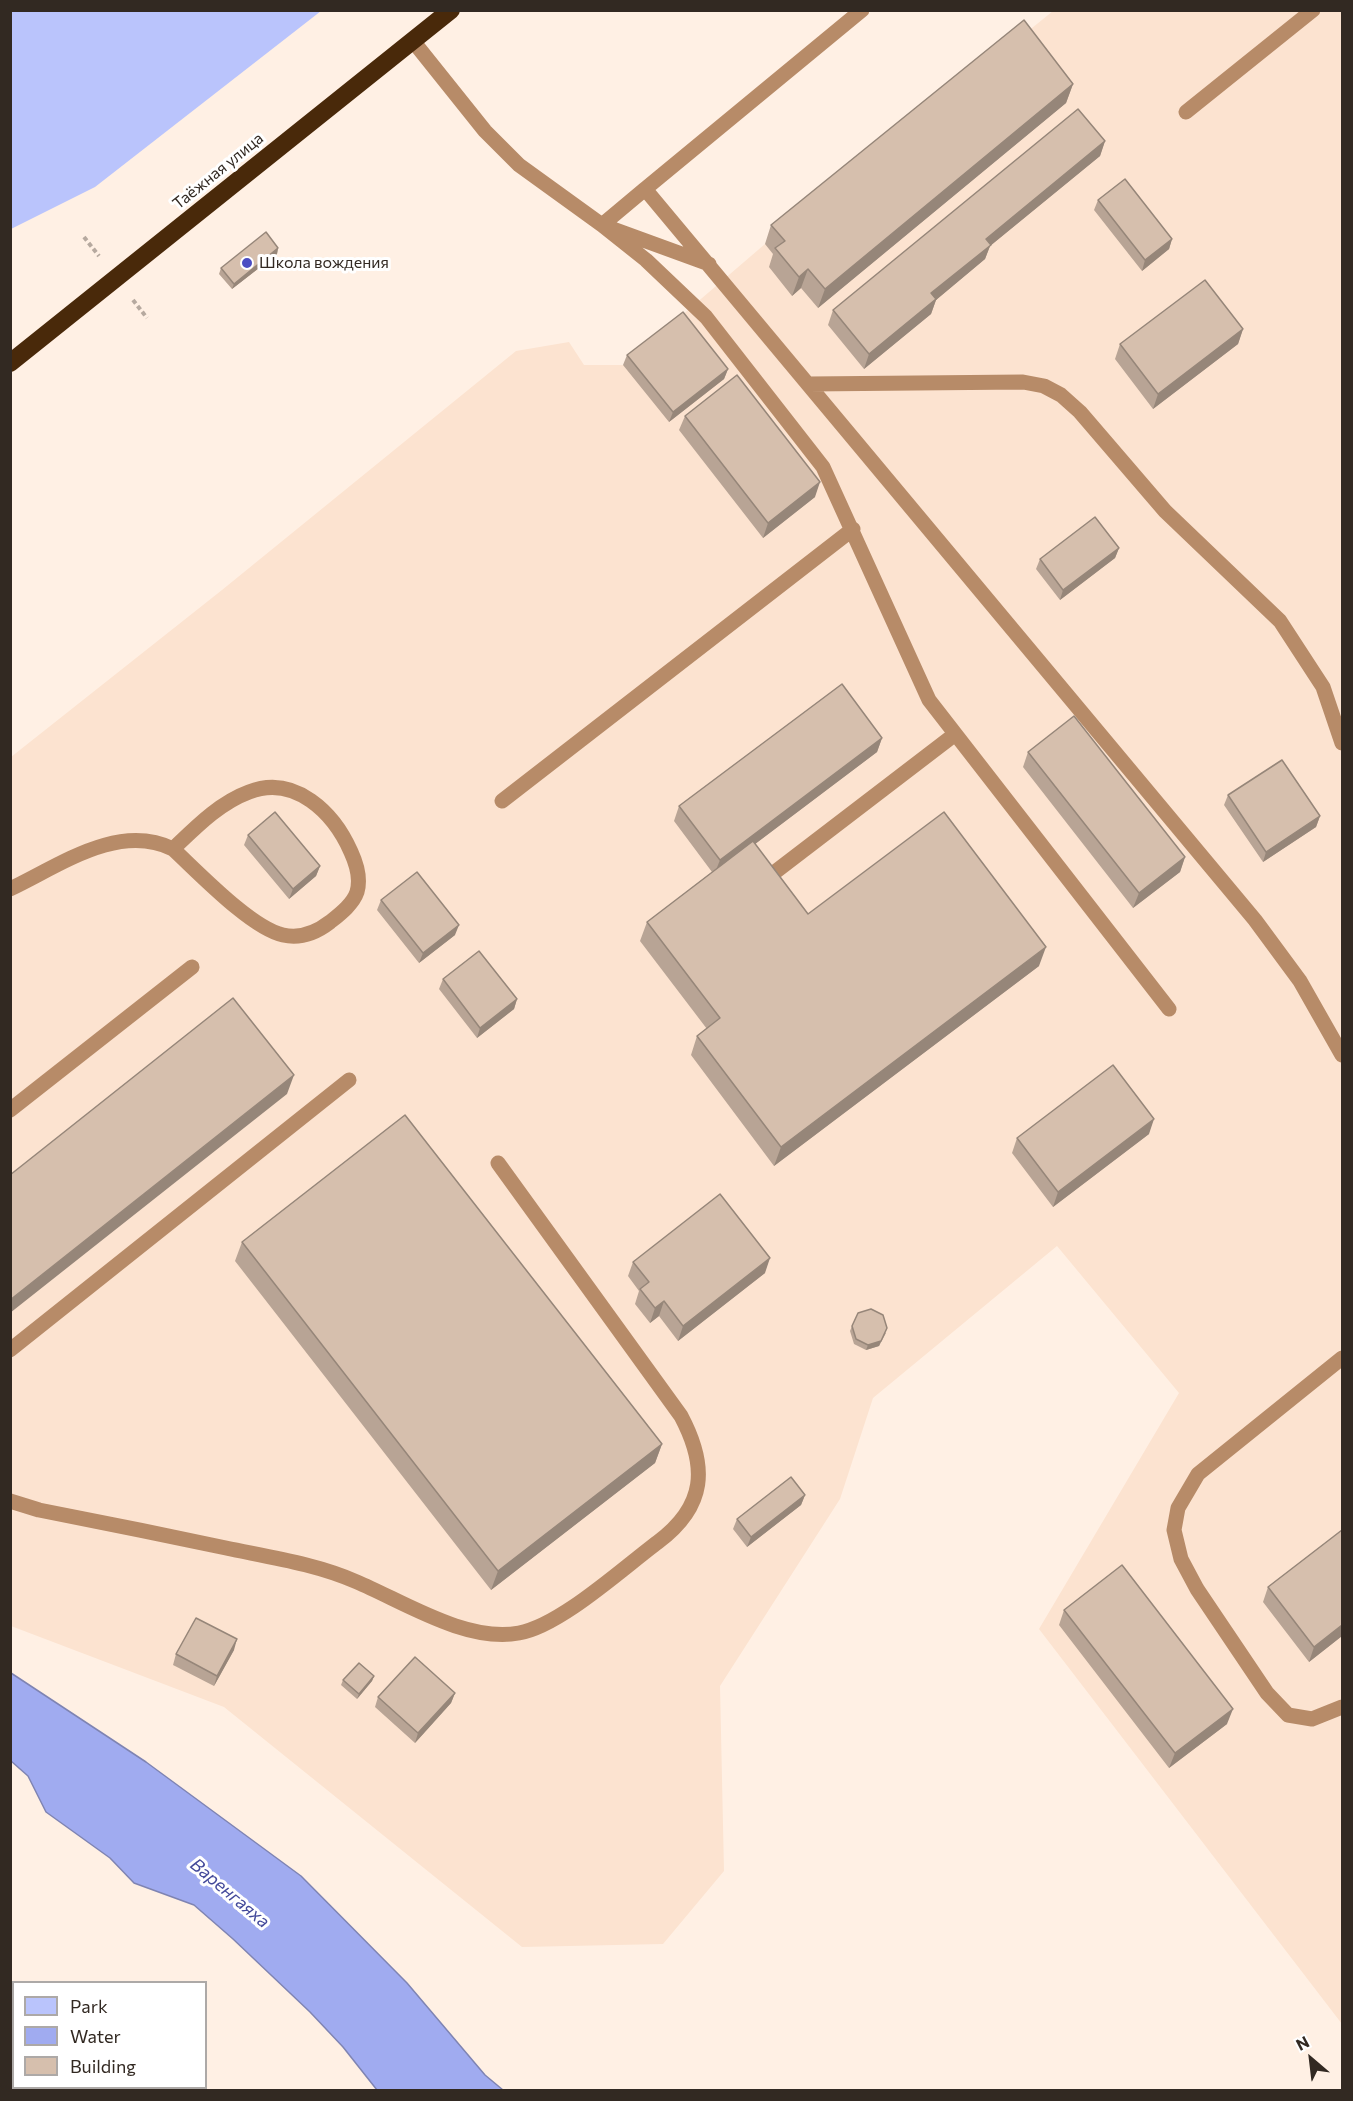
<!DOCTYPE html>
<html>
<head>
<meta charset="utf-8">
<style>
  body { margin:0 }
  #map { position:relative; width:1353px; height:2101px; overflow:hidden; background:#fff0e4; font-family:Commissioner,sans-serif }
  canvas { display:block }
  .frame { position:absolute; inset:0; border:12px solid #322922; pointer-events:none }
  .legend { position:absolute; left:12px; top:1981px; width:195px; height:108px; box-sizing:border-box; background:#fff; border:2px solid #ada9a7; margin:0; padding:8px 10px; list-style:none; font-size:18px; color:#322922 }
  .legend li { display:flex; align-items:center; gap:12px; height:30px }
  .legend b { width:30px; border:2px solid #ada9a7 }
  .north { position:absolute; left:1281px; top:2029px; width:60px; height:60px; -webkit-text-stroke:4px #fff; paint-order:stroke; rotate:332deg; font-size:16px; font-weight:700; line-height:24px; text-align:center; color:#322922 }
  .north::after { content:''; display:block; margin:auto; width:21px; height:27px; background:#322922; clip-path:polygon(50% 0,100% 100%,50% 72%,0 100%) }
</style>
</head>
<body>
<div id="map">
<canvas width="1353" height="2101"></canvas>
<div class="frame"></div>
<ul class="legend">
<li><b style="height:16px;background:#bac4fc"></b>Park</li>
<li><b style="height:16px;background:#a0abf0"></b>Water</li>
<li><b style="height:16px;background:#d6bfad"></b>Building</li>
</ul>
<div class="north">N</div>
</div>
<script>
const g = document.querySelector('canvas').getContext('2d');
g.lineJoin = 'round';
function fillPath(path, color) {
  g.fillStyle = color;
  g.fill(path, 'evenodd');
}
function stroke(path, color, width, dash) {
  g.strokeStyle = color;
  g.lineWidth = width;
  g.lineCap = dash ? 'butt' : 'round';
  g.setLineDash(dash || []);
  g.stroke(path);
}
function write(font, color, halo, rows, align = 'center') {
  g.font = font + ' Commissioner,sans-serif';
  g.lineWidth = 6;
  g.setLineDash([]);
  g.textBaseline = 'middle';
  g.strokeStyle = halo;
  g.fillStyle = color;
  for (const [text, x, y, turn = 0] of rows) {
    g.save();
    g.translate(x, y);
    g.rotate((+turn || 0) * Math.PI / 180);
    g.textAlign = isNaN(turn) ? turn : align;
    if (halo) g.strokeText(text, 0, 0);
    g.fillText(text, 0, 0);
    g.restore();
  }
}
fillPath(new Path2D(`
  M1053 11H1342V2024L1039 1629 1179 1393 1057 1246 873 1398 840 1499 720 1686 724 1871 663 1944 522 1947 224 1707 11 1626V757L222 590 516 351 569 342 584 365H624L765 244Z`), '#fce3d0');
fillPath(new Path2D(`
  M11 10H321V11L95 187 11 229Z`), '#bac4fc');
const water = new Path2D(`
  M11 1673 146 1762 301 1876 407 1983 485 2075 503 2090H377L343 2047 310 2012 233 1939 194 1905 134 1883 110 1858 46 1812 28 1776 11 1761Z`);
fillPath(water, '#a0abf0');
stroke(water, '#7f84b2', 1.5);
stroke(new Path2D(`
  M84 237 99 256
  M133 300 147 318`), '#b6a99f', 4, [4.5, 3]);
stroke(new Path2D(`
  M413 41 485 131 519 165 602 225 645 189 1255 920 1300 981 1342 1055
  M1186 112 1313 10
  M645 189 862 10
  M602 225 646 260 706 317 823 467 929 700 1169 1009
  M613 229 709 264
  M809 384 1023 382 1044 386 1061 395 1080 412 1165 511 1280 621 1323 687 1342 743
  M502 801 853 529
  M775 872 954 735
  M10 889C59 866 118 822 173 849 198 872 251 928 283 935 300 939 317 932 330 922 340 914 353 904 357 892 361 878 357 865 351 852 334 813 295 774 249 792 219 803 195 828 173 849
  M10 1110 192 967
  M10 1350 349 1080
  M1342 1358 1198 1474 1178 1508 1174 1530 1181 1559 1197 1589 1267 1693 1288 1715 1312 1719 1342 1707
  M10 1501 39 1510C101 1522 164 1535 226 1548 269 1557 317 1564 357 1582 404 1602 467 1643 519 1633 560 1626 623 1568 658 1542 706 1506 708 1467 681 1416L498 1163`), '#b78b68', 15);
stroke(new Path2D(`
  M10 363 451 10`), '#49290a', 18);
fillPath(new Path2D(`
  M1073 84 1066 103 818 308 801 288 792 296 769 267 773 254 765 244 771 225Z
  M1105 141 1100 156 990 246 985 259 936 300 931 314 864 369 828 325 833 310Z
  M1098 200 1172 239 1169 249 1142 271 1094 210Z
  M278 248 277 254 232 289 219 274 221 268Z
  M1243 329 1238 344 1153 409 1115 359 1120 344Z
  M627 355 728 369 724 379 669 422 623 365Z
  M685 416 815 497 763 538 679 430Z
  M1119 548 1115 558 1060 600 1036 569 1040 559Z
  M882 738 877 752 755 844 808 914 1039 966 774 1166 691 1055 697 1036 707 1029 640 941 647 922 712 872 674 821 679 806Z
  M1028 752 1185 857 1180 872 1133 908 1023 767Z
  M1228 795 1320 816 1316 827 1263 862 1224 805Z
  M248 835 320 866 316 876 289 899 244 845Z
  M381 900 455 935 419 963 377 910Z
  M443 979 517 999 514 1009 477 1038 439 989Z
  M1149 1134 1053 1207 1012 1153 1017 1138Z
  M242 1242 662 1444 655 1463 491 1590 235 1261Z
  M633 1262 765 1273 678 1341 659 1316 650 1323 635 1304 639 1291 628 1276Z
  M852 1326 886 1333 879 1346 866 1350 854 1344 850 1331Z
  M805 1495 801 1505 747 1547 733 1529 737 1519Z
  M1342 1530V1636L1309 1662 1263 1602 1268 1587Z
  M1064 1610 1227 1724 1169 1768 1059 1625Z
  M234 1650 214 1686 173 1665 176 1654Z
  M374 1676 372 1681 357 1699 341 1685 343 1680Z
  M455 1693 451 1703 415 1743 375 1707 378 1697Z`), '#b8a495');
fillPath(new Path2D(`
  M1073 84 1066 103 818 308 825 289Z
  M1105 141 1100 156 990 246 985 259 936 300 931 314 864 369 869 354 986 239Z
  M1172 239 1169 249 1142 271 1145 260Z
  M278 248 277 254 232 289 234 284Z
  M808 269 801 288 792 296 799 277Z
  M1243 329 1238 344 1153 409 1158 394Z
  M728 369 724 379 669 422 673 412Z
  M820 482 815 497 763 538 768 523Z
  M1119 548 1115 558 1060 600 1063 590Z
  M882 738 877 752 714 875 720 860Z
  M1320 816 1316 827 1263 862 1266 852Z
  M1185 857 1180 872 1133 908 1139 893Z
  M320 866 316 876 289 899 293 889Z
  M459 925 455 935 419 963 423 953Z
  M1046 947 1039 966 774 1166 781 1147Z
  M517 999 514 1009 477 1038 480 1028Z
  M294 1075 287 1094 10 1313V1300Z
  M1154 1119 1149 1134 1053 1207 1058 1192Z
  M770 1258 765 1273 678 1341 683 1326Z
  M664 1301 659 1316 650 1323 655 1308Z
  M887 1328 879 1346 866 1350 868 1345Z
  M662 1444 655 1463 491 1590 498 1571Z
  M805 1495 801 1505 747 1547 751 1537Z
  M1342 1625V1636L1309 1662 1314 1647Z
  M237 1639 234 1650 214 1686 217 1676Z
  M374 1676 372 1681 357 1699 359 1694Z
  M455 1693 451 1703 415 1743 418 1733Z
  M1233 1709 1227 1724 1169 1768 1175 1753Z`), '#968679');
const building = new Path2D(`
  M1024 20 1073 84 825 289 808 269 799 277 775 248 785 241 771 225Z
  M1078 109 1105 141 986 239 991 245 931 293 936 299 869 354 833 310Z
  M1125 179 1172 239 1145 260 1098 200Z
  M266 232 278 248 234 284 221 268Z
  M1205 280 1243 329 1158 394 1120 344Z
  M683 312 728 369 673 412 627 355Z
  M737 375 820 482 768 523 685 416Z
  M1095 517 1119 548 1063 590 1040 559Z
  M842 684 882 738 720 860 679 806Z
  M1074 716 1185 857 1139 893 1028 752Z
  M1282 760 1320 816 1266 852 1228 795Z
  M275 812 320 866 293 889 248 835Z
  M944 812 1046 947 781 1147 697 1036 720 1018 647 922 753 841 808 914Z
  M417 872 459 925 423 953 381 900Z
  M479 951 517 999 480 1028 443 979Z
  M233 998 294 1075 10 1300V1175Z
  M1113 1065 1154 1119 1058 1192 1017 1138Z
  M405 1115 662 1444 498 1571 242 1242Z
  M720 1194 770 1258 683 1326 664 1301 655 1308 640 1289 649 1282 633 1262Z
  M871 1309 883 1315 887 1328 881 1341 868 1345 856 1339 852 1326 858 1313Z
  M791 1477 805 1495 751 1537 737 1519Z
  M1342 1530V1625L1314 1647 1268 1587Z
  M1122 1565 1233 1709 1175 1753 1064 1610Z
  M196 1618 237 1639 217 1676 176 1654Z
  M415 1657 455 1693 418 1733 378 1697Z
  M359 1663 374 1676 359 1694 343 1680Z`);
fillPath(building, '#d6bfad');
stroke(building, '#968679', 1.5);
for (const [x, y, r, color] of [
  [247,263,6,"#4b4dc3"]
]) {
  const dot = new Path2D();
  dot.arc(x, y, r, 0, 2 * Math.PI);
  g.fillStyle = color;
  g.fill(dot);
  stroke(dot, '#fff', 2);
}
write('16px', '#322922', '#fff', [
  ["Таёжная улица",218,171,-39]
]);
write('16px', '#322922', '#fff', [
  ["Школа вождения",259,263]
], 'left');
write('italic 18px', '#43499a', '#fff', [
  ["Варенгаяха",230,1893,40]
]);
</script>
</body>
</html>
